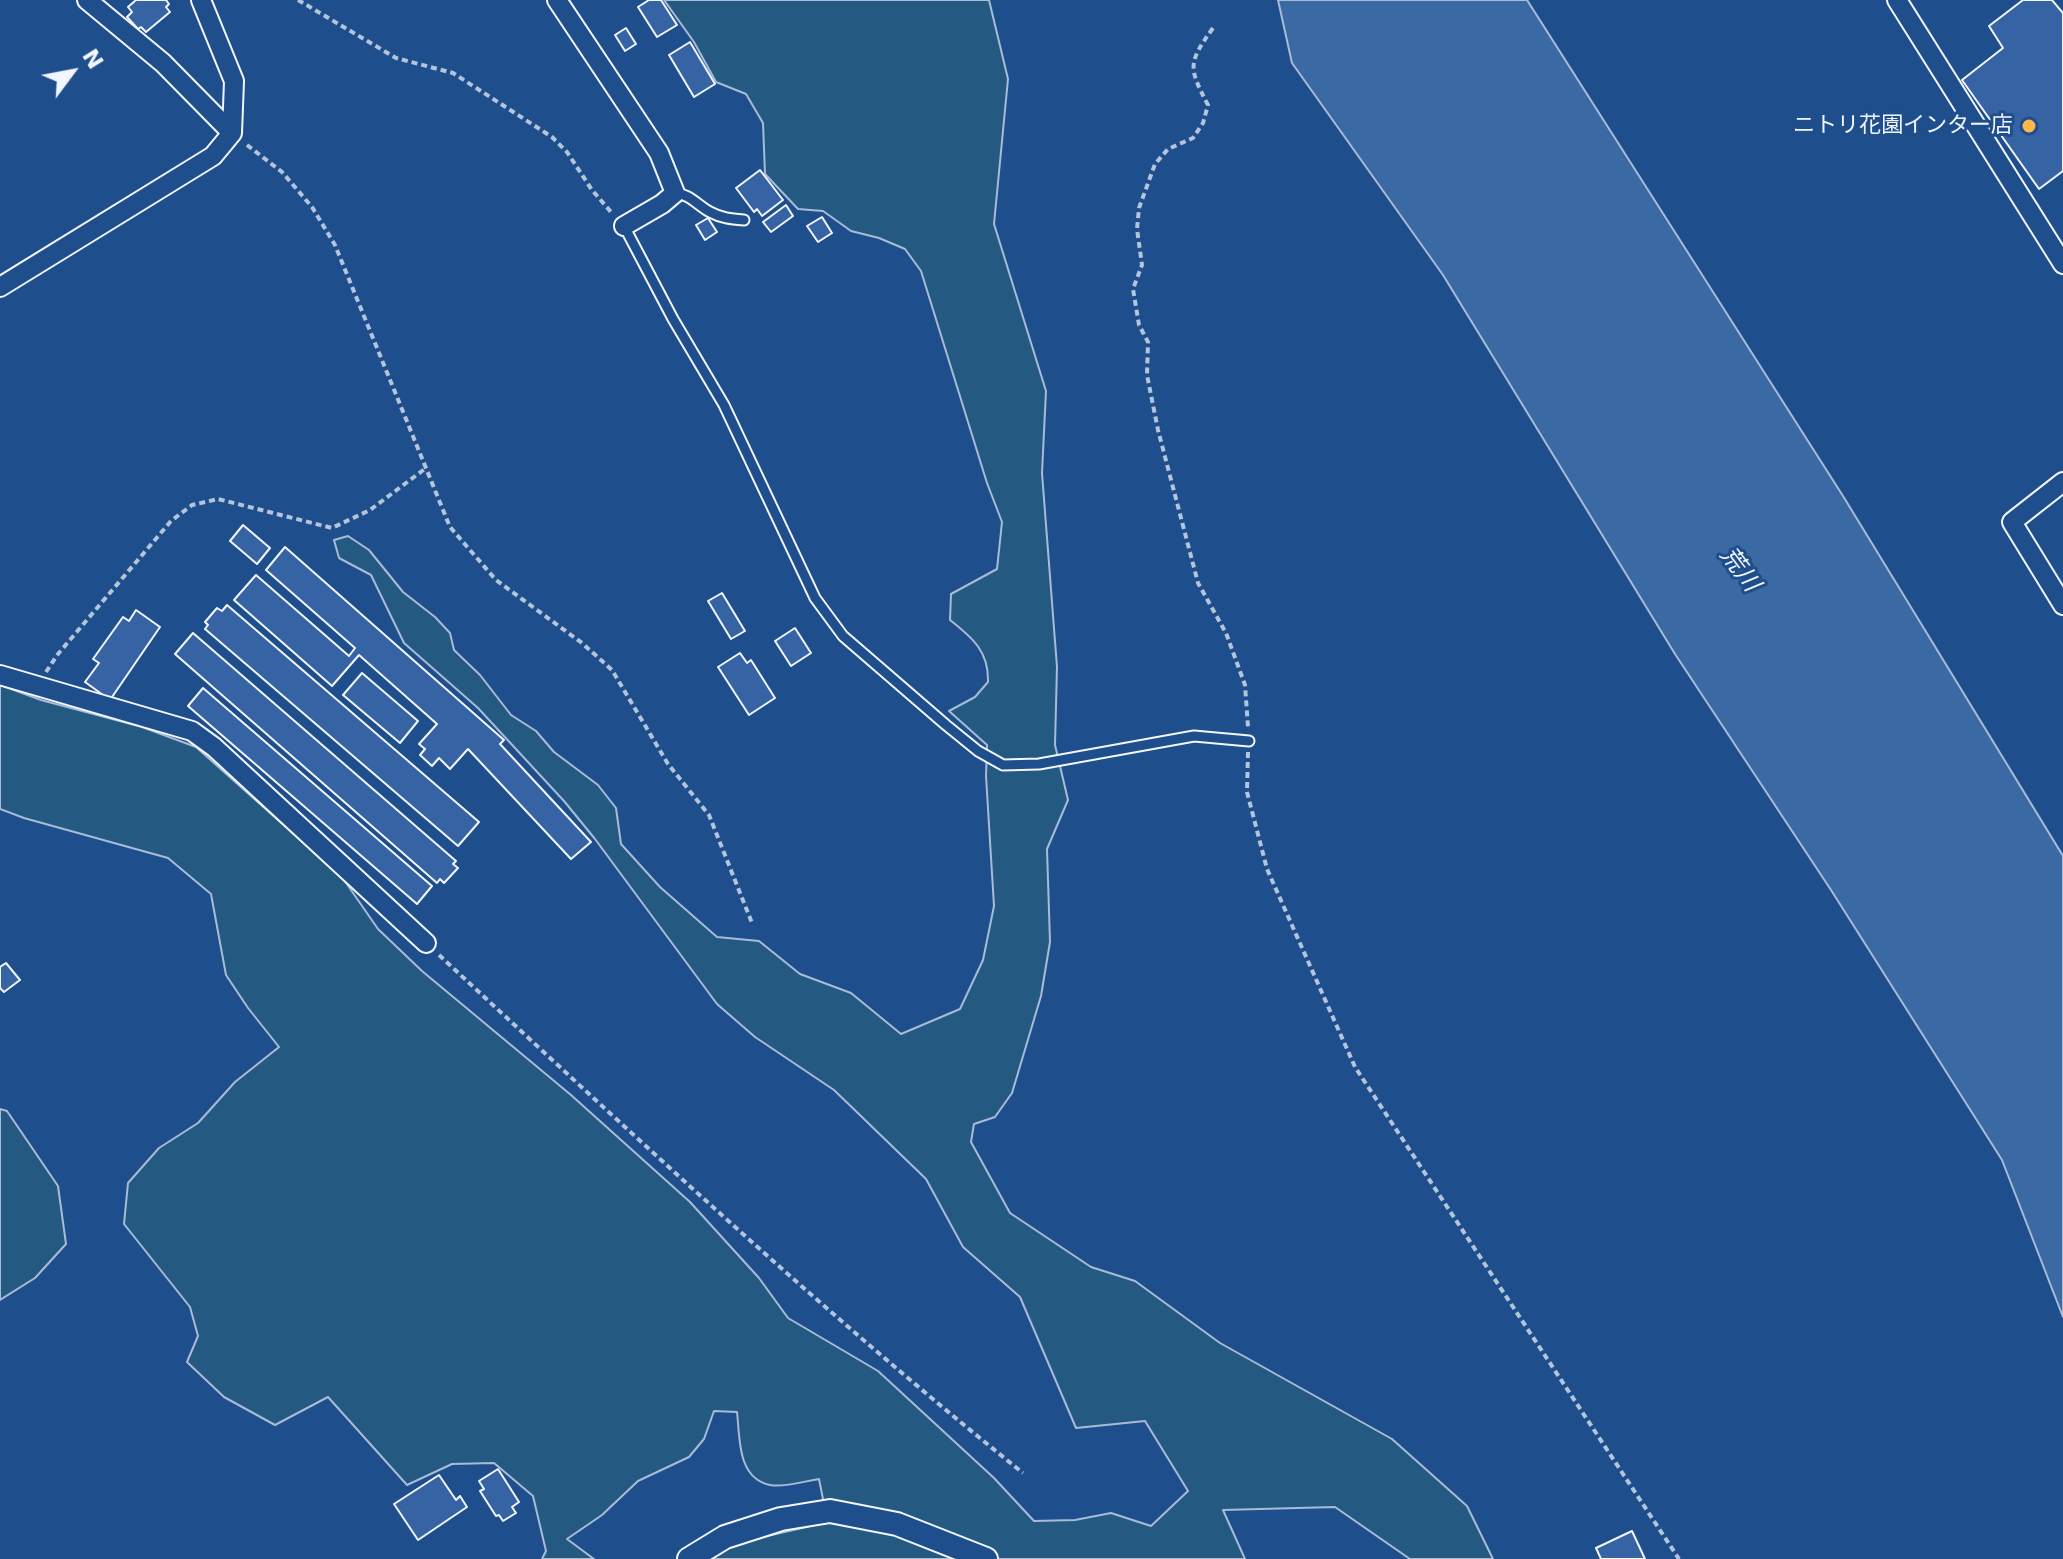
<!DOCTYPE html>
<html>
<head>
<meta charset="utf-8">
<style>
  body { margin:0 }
  #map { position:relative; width:2063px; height:1559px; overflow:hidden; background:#1f4e8c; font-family:"DejaVu Sans",sans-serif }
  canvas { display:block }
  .north { position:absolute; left:32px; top:32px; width:80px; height:80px; -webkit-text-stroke:6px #1f4e8c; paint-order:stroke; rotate:58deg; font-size:22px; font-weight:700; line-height:32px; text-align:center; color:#f2f6ff }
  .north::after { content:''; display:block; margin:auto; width:28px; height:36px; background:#f2f6ff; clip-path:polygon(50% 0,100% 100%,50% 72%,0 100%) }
</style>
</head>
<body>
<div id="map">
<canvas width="2063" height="1559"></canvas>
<div class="north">N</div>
</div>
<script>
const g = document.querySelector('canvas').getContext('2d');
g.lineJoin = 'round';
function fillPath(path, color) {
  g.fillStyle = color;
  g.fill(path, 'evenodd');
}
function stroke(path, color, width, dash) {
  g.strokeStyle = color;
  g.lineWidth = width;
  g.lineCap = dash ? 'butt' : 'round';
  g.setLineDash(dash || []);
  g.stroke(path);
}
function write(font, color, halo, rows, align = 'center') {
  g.font = font + ' "DejaVu Sans","Noto Sans JP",sans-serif';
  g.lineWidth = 6;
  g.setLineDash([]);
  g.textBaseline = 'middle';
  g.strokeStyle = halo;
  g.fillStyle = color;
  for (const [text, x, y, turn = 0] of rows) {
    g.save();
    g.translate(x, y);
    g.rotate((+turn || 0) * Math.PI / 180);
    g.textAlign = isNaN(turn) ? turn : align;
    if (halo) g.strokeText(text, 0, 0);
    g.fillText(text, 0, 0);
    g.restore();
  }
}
const green = new Path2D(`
  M664 0H989L1008 79 994 224 1046 391 1042 473 1057 667 1055 745 1068 800 1047 849 1050 942 1041 996 1012 1093 995 1117 974 1124 971 1142 1010 1213 1091 1267 1135 1281 1220 1343 1392 1439 1467 1506 1493 1559H1410L1335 1507 1223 1510 1245 1559H698L716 1548 819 1524 824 1504 819 1479C805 1481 783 1488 770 1485 737 1478 740 1438 737 1412L714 1411 704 1439 689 1457 638 1481 602 1515 567 1539 594 1559H542L546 1551 533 1496 494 1463 452 1464 407 1485 328 1397 275 1425 224 1397 187 1362 198 1336 190 1307 124 1224 128 1183 159 1148 198 1123 235 1082 279 1047 248 1008 226 975 211 894 168 858 24 818 0 809V685L41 700 142 727 196 747 342 877 378 929 422 971 571 1095 690 1202 759 1278 788 1318 878 1371 994 1478 1034 1521 1075 1520 1111 1513 1151 1526 1188 1491 1145 1421 1076 1428 1020 1297 963 1247 926 1179 834 1090 755 1037 717 1004 595 839 564 801 478 708 404 643 371 575 339 558 334 540 348 536 369 550 403 592 435 617 450 633 454 650 480 675 511 715 536 731 554 752 598 785 616 808 621 844 660 887 717 937 759 941 800 974 851 993 901 1034 960 1009 983 960 994 906 986 776 987 745 949 711 975 697 988 682C989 652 973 638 950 620L951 594 997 569 1002 522 987 483 921 271 905 249 879 238 851 231 823 211 798 209 765 174 763 123 746 94 716 82 694 42Z
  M0 1109 7 1111 58 1186 66 1244 35 1278 0 1300Z`);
fillPath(green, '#245a82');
stroke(green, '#a8bbd7', 2);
const water = new Path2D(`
  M1278 0H1527L1843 496 2063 856V1317L2002 1160 1831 890 1675 654 1443 275 1292 63Z`);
fillPath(water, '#3b69a3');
stroke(water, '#a8bbd7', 2);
const building = new Path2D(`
  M136 0H166L169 4 166 7 170 12 146 32 141 27 138 29 127 17 132 12 128 7Z
  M649 0H661L677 25 657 37 638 7Z
  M2023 0H2052L2063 13V171L2039 189 1962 80 2003 48 1989 26Z
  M626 28 636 44 625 51 615 35Z
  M690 42 715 84 694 97 669 55Z
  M760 170 783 200 762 216 757 209 754 212 736 188Z
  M786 205 793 216 771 232 763 222Z
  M822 217 832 233 818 242 807 226Z
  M708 218 717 232 705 240 696 225Z
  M243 525 270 548 257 564 230 541Z
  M285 547 504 740 500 744 591 842 571 859 468 749 450 769 439 758 432 766 420 755 425 749 419 744 437 724 359 655 332 686 234 600 256 575 349 656 355 648 266 570Z
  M722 593 745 631 731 639 708 601Z
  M227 605 479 822 458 846 205 629 208 625 205 622 217 608 222 611Z
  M136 610 160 627 110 700 85 682 99 663 93 659 123 617 129 621Z
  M795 628 811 653 791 666 775 641Z
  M193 633 456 861 453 864 458 868 444 883 440 879 437 883 175 654Z
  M740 653 747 663 751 660 775 698 749 715 718 667Z
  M362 673 418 721 400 743 343 695Z
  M203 688 432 886 417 904 188 706Z
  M6 963 20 980 4 992 0 988V967Z
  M498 1469 519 1502 512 1507 516 1513 503 1521 499 1515 496 1516 480 1491 484 1489 479 1481Z
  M439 1475 456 1500 460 1496 467 1507 418 1540 394 1504Z
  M1632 1531 1645 1559H1601L1596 1548Z`);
fillPath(building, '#3563a3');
stroke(building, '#f2f6ff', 2);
const service = new Path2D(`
  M675 193C690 194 697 205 710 212 721 218 731 219 744 220
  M624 226 673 319 724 405 815 598 843 636 946 725 978 751 1003 765 1039 764 1194 736 1249 741`);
const minor = new Path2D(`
  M87 0 163 63 232 133
  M557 0 659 153 675 193 662 204 624 226
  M1897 0 2063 264
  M0 287 213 156 232 133 234 81 201 0
  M2063 482 2012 522 2063 605
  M0 675 192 731 214 747 426 943`);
const tertiary = new Path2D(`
  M689 1559 725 1537 781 1519 830 1511 897 1524 986 1559`);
stroke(service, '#f2f6ff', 13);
stroke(minor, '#f2f6ff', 22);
stroke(tertiary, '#f2f6ff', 26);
stroke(new Path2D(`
  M298 0 396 58 453 73 552 137 567 152 592 190 611 212
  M1213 28C1188 63 1188 67 1208 105L1203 123 1193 138 1168 149 1155 164 1139 208 1137 229 1142 265 1133 289 1139 325 1148 342 1147 375 1158 430 1198 583 1226 633 1245 685 1248 727
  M247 145 282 172 312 207 335 245 450 527 496 580 582 643 612 670 668 764 709 815 752 923
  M46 672 58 654 171 521 192 505 218 499 332 528 370 510 426 468
  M1248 752 1247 792 1267 869 1355 1067 1679 1559
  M439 955C630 1132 820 1310 1023 1473`), '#b3c4dc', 4, [6, 4]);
stroke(service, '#1f4e8c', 9);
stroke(minor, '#1f4e8c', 18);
stroke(tertiary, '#1f4e8c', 22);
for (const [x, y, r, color] of [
  [2029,126,8,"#ffb74d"]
]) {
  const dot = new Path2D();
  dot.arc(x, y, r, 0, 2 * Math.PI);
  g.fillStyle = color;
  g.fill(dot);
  stroke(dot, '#1f4e8c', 3);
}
write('22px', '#f2f6ff', '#1f4e8c', [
  ["ニトリ花園インター店",2013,126]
], 'right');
write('italic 24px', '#f2f6ff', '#1f4e8c', [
  ["荒川",1739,570,53]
]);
</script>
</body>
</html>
